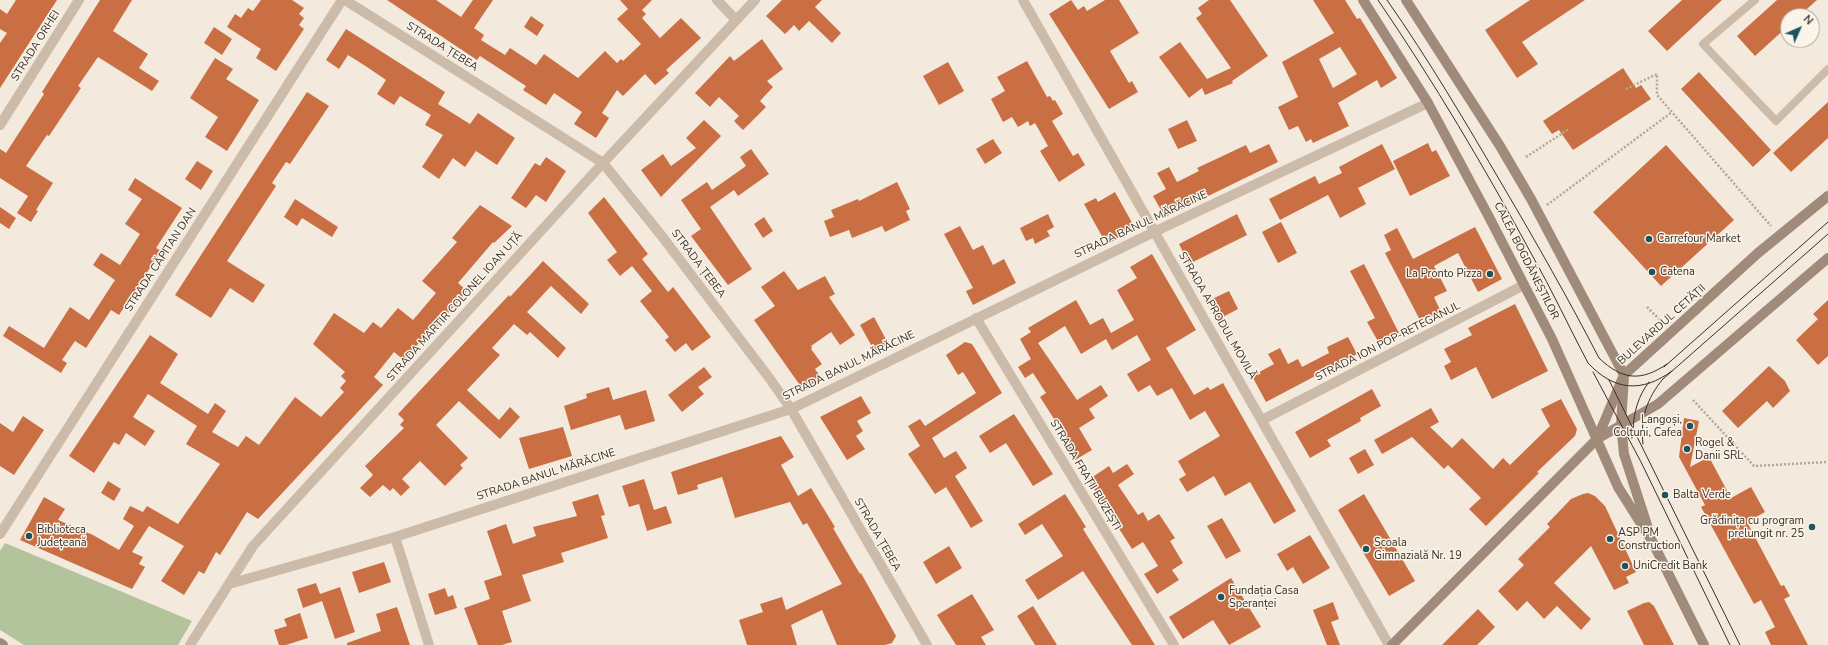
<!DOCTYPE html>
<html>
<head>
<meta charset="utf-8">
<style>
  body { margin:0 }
  #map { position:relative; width:1828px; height:645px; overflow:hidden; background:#f3eadd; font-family:"Nunito Sans",sans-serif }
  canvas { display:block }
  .north { position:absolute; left:1780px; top:8px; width:40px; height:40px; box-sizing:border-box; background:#faf4e9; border:1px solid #aca59c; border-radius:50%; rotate:45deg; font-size:11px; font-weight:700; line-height:16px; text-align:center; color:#382f28 }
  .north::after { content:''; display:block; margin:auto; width:14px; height:18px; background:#1c535c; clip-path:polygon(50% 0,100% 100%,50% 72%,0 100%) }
</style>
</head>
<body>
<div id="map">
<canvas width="1828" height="645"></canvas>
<div class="north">N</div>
</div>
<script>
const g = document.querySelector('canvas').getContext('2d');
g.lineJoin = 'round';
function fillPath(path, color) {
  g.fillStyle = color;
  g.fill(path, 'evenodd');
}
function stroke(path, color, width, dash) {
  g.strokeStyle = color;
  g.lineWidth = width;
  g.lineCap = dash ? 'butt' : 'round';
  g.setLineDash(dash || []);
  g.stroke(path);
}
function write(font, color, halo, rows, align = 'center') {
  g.font = font + ' "Nunito Sans",sans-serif';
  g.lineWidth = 3;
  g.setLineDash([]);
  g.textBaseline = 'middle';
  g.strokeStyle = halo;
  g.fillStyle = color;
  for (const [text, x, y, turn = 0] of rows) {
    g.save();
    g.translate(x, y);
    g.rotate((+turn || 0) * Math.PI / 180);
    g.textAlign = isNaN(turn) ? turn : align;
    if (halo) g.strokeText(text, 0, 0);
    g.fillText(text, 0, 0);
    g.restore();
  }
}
fillPath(new Path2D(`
  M5 543 192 621 178 645H24L0 630V551Z`), '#b3c39c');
fillPath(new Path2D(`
  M16 0H57L0 88V43L7 33 0 29V9L7 14Z
  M100 0H132L113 31 148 54 139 68 159 81 152 91 98 57 78 86 81 88 49 136 47 135 26 166 53 183 36 210 38 211 31 222 17 213 28 196 0 178V149L6 153 44 94 42 92Z
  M261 0H292L304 8 299 14 304 18 299 25 304 29 276 71 256 58 261 49 227 27 235 14 241 18 248 8 253 11Z
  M387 0H436L461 17 473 0H493L474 28 484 35 481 40 505 55 510 48 536 65 544 54 578 78 605 51 617 63 621 59 623 61 641 44 617 19 628 9 620 0H652L642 10 646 14 642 18 660 38 681 18 701 38 666 70 669 73 655 85 645 74 623 96 617 90 602 113 609 118 596 138 574 124 582 112 554 93 546 105 523 90 526 86 480 56 477 60Z
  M782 0H822L815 7 841 33 832 43 809 21 799 31 794 25 785 34 766 16Z
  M1071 0 1078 10 1084 6 1087 11 1105 0H1119L1139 33 1110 51 1129 83 1132 81 1138 92 1109 109 1049 14Z
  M1209 0H1230L1268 56 1232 81 1233 83 1205 95 1202 88 1189 98 1159 57 1180 42 1207 79 1231 68 1196 18 1202 14 1198 8Z
  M1313 0H1345L1357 19 1360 18 1397 78 1381 88 1377 80 1338 103 1349 126 1313 143 1311 139 1306 142 1298 126 1289 130 1278 107 1298 97 1282 62 1334 33ZM1340 47 1357 74 1333 88 1319 59Z
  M1530 0H1585L1522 42 1538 64 1517 78 1485 30Z
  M1682 0H1722L1667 51 1648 31Z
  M1777 0H1817L1799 16H1788V26L1755 56 1737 36Z
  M531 16 544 25 537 36 524 27Z
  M214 27 232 39 222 55 204 43Z
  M346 29 445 92 438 104 470 124 478 113 515 138 497 165 476 151 465 167 453 158 439 179 422 167 443 135 425 125 431 115 400 96 394 105 377 94 386 80 367 67 348 55 339 69 326 60Z
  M762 39 783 69 767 81 773 87 760 101 766 107 743 130 734 121 739 116 719 97 710 107 695 93 730 56 734 61Z
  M215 58 233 69 226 79 259 100 227 151 205 137 218 117 190 98Z
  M1027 61 1047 97 1050 96 1053 101 1055 100 1063 114 1052 121 1073 156 1078 153 1085 165 1059 182 1040 151 1048 146 1035 123 1030 126 1028 121 1018 127 1012 117 1003 122 991 99 1005 91 997 77Z
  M948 62 964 91 939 105 923 76Z
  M1623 68 1636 88 1641 85 1651 99 1573 150 1559 130 1552 134 1543 121Z
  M1699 72 1771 150 1753 167 1681 89Z
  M307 92 329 106 290 164 286 162 272 183 276 186 227 261 265 285 253 303 230 288 211 318 175 295Z
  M1828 102V138L1791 172 1773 153Z
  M704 120 721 136 661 197 641 170 663 154 671 166 696 148 686 138Z
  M1187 120 1197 141 1178 149 1168 129Z
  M993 139 1002 153 985 164 976 149Z
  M1428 143 1432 152 1436 150 1450 176 1410 196 1393 161Z
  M1269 144 1278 162 1165 217 1153 196 1166 189 1157 173 1169 167 1177 182 1199 171 1197 168 1246 145 1250 153Z
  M1382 144 1395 169 1358 188 1366 204 1340 218 1328 195 1280 220 1269 199 1315 176 1319 184 1342 173 1339 167Z
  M1666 145 1734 220 1661 286 1593 212Z
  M751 149 769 174 738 196 734 190 710 207 752 269 728 285 691 236 701 229 681 200 707 182 712 190 746 166 740 157Z
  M546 157 566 171 546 202 536 195 526 208 511 198 535 163 540 166Z
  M197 161 213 171 201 190 185 179Z
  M135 178 182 208 156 248 161 251 119 315 111 310 86 348 75 341 62 360 67 363 61 373 3 336 9 326 44 348 70 307 89 320 115 280 93 265 101 253 120 265 140 234 125 224 142 199 128 190Z
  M897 182 910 209 906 211 910 220 885 232 882 226 852 238 849 230 830 237 824 221 834 217 831 210 858 199 859 201Z
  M1115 192 1135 228 1111 242 1108 235 1103 238 1084 204 1096 198 1098 202Z
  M604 197 648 254 642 259 668 292 673 287 711 337 692 351 686 343 675 352 665 340 669 337 640 301 652 291 632 266 620 276 607 260 617 252 588 213Z
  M295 199 338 227 332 237 302 218 297 226 284 217Z
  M480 205 512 226 494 243 493 242 458 283 467 291 436 327 433 324 405 361 394 352 374 377 383 385 258 519 247 512 220 555 216 552 204 574 199 571 184 595 161 581 184 546 149 526 132 552 143 557 139 564 145 567 132 589 20 540 44 497 65 509 58 520 93 535 119 550 134 526 123 519 130 506 143 512 147 506 178 524 220 464 186 444 197 426 148 394 133 417 155 431 145 446 126 433 119 445 114 442 94 473 69 456 150 335 178 354 160 383 208 414 215 403 226 411 212 432 238 447 246 436 259 445 295 397 321 417 344 392 340 388 346 381 341 376 345 372 313 344 334 313 364 333 373 322 381 328 398 308 413 320 436 293 422 281 457 242 452 238Z
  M0 207 16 218 9 229 0 223Z
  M1048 214 1054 227 1047 231 1050 236 1035 244 1033 238 1026 241 1020 228Z
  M1237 214 1247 235 1189 264 1179 244Z
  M764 217 773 231 763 238 754 224Z
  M1281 222 1297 253 1278 263 1262 232Z
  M960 226 973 250 983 245 993 265 1004 259 1016 283 973 305 966 291 973 288 944 234Z
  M1475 227 1502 279 1478 292 1458 253 1434 266 1447 291 1434 297 1441 312 1421 322 1385 253 1391 250 1384 235 1397 228 1413 259Z
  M1152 254 1196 330 1166 348 1194 395 1208 387 1210 390 1223 383 1296 511 1274 524 1250 482 1225 496 1214 476 1187 492 1179 479 1186 475 1178 461 1220 436 1205 411 1190 420 1172 388 1157 396 1150 385 1138 392 1127 374 1151 360 1137 335 1112 350 1106 339 1081 354 1065 326 1038 343 1077 400 1101 385 1108 396 1089 409 1095 418 1079 428 1092 450 1075 460 1066 447 1070 444 1040 397 1046 393 1033 373 1025 378 1018 367 1031 359 1020 339 1031 332 1028 328 1076 300 1090 325 1103 318 1111 333 1134 320 1117 290 1137 278 1130 267Z
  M543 261 589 304 581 314 551 286 527 312 566 348 558 358 530 332 527 335 514 324 492 348 500 355 467 390 499 420 510 407 520 417 500 439 459 401 436 425 468 458 460 465 463 468 445 486 420 461 402 479 410 487 401 496 393 488 390 491 383 485 370 497 360 488 373 475 365 466 404 428 400 425 404 420 398 414 509 295 510 297Z
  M1364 264 1399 333 1379 343 1367 322 1375 318 1350 271Z
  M784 271 798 290 825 276 835 294 829 297 855 335 840 345 831 332 811 346 812 348 811 349 822 364 815 369 822 379 804 391 754 320 775 306 761 287Z
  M1229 291 1238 309 1219 319 1210 300Z
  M1828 300V356L1818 365 1796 340 1818 319 1813 314Z
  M1515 304 1548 371 1492 399 1476 367 1451 380 1444 366 1451 362 1444 349 1472 335 1468 328Z
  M874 317 889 345 875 352 860 325Z
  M1348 337 1357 354 1266 402 1252 376 1274 364 1268 354 1280 348 1288 364 1298 359 1302 367 1329 353 1327 347Z
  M965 342 972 344 1002 393 932 438 944 458 956 451 967 468 955 476 983 521 971 528 946 487 935 494 908 454 920 446 908 426 920 419 925 426 976 393 963 372 958 375 946 355Z
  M1769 366 1785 381 1790 391 1773 408 1767 401 1738 428 1722 411Z
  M704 367 712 377 698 387 704 394 682 412 668 395Z
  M609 387 613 400 646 390 655 421 625 430 620 415 571 430 564 406 587 398 586 394Z
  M1372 389 1381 406 1360 418 1361 421 1327 440 1331 446 1310 458 1295 432Z
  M861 396 871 413 857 421 863 431 856 436 865 449 847 460 820 417Z
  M1561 399 1577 429 1575 436 1537 472 1539 473 1486 526 1469 509 1481 498 1448 465 1444 469 1412 437 1382 454 1374 440 1431 408 1439 422 1430 427 1452 448 1462 438 1493 469 1503 458 1510 465 1550 426 1541 409Z
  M1014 414 1053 474 1033 486 1006 443 990 453 979 436Z
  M23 416 44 430 14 475 0 466V423L13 432Z
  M1684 418 1699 421 1690 467 1709 457 1731 498 1751 487 1765 512 1747 522 1781 586 1784 585 1790 596 1784 599 1808 645H1771L1765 632 1775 627 1761 600 1754 604 1701 507 1705 505 1679 457Z
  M563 427 572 456 529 469 519 438Z
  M781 436 794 457 781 465 798 496 811 488 835 527 833 528 860 574 861 573 896 636 892 643 885 645H837L822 610 791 625 797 645H747L739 620 763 612 760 604 782 597 786 610 842 584 807 523 803 525 790 502 735 518 722 477 697 485 698 489 678 495 671 472Z
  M1365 449 1374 465 1358 474 1349 458Z
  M1127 464 1134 474 1118 485 1138 515 1143 512 1148 521 1159 514 1175 538 1170 541 1183 563 1172 570 1179 580 1157 594 1144 574 1158 566 1143 542 1132 549 1088 480 1109 466 1113 473Z
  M644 479 654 510 666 506 672 523 647 531 639 504 629 507 622 486Z
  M108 481 121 489 114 501 101 493Z
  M1588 493 1595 496 1605 506 1636 572 1626 577 1629 583 1614 590 1591 546 1554 583 1591 619 1581 630 1557 606 1544 619 1527 601 1517 611 1498 591 1524 565 1518 559 1550 527 1547 524 1571 499 1583 494Z
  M598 494 605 515 601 516 608 538 561 553 564 562 522 575 531 601 502 611 512 642 502 645H478L464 608 490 599 484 581 502 575 487 531 506 524 513 544 536 536 533 527 577 516 572 502Z
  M1065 494 1086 527 1083 529 1155 645H1132L1083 571 1038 600 1025 580 1063 556 1042 524 1025 535 1018 524Z
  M1364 494 1415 581 1389 596 1338 510Z
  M1222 518 1241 551 1226 559 1207 526Z
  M1310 535 1330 568 1303 584 1293 567 1287 571 1277 554Z
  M949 546 962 568 936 584 923 562Z
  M384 562 391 582 359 593 352 572Z
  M1231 578 1261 627 1229 645 1213 620 1183 639 1169 617Z
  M316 583 320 594 340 587 355 632 335 639 322 601 303 608 297 589Z
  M445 588 448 597 453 595 457 608 435 615 428 594Z
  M972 594 994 630 981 637 986 645H956L937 615Z
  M1333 602 1339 619 1331 622 1340 645H1327L1313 610Z
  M1649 602 1654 606 1674 645H1644L1627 611 1644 603Z
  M1033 606 1057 645H1035L1017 616Z
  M397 607 410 645H347V643L381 631 376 614Z
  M1478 609 1495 627 1477 645H1442Z
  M300 613 308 638 286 645H279L274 630 287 626 284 619Z`), '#ca6f44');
stroke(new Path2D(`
  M1626 89 1657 74V95L1771 226
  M1526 157 1569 129
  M1547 205 1672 112
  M1647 307 1662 322
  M1693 400 1754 466 1828 462`), '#b8a592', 2.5, [2, 2]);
stroke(new Path2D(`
  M1755 0 1703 44 1776 121 1828 69`), '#ccbba8', 8);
stroke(new Path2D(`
  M345 0 603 163 661 235 770 379 791 409 927 645
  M717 0 736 20
  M1023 0 1389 645
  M0 125 79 0
  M976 318 1174 645
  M1262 420 1524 285
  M0 534 342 0
  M395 537 429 645
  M229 584 395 537 791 409 1154 232 1428 103
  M190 645 253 546 603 163 755 0`), '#ccbba8', 10);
stroke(new Path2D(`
  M1363 0 1428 103 1489 217 1552 339 1618 487 1652 541 1704 645
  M1406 0 1500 146 1531 199 1624 375 1621 425 1624 454 1648 528
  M1597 439 1624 375 1758 253 1828 196
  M0 643 3 645
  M1392 645 1597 439 1658 404 1828 258`), '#a08a79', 10);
stroke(new Path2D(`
  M1378 0C1434 82 1485 168 1532 255 1552 290 1569 327 1588 363 1614 391 1642 393 1672 371
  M1387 0C1429 60 1466 123 1503 186 1536 242 1569 300 1599 358 1622 380 1641 382 1667 364
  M1664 367 1828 222
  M1593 372 1641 462 1730 645
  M1609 380 1740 645
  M1633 429C1634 412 1638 396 1649 382
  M1643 444C1640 419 1647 398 1663 379L1828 234`), '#382f28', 1);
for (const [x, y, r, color] of [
  [1649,239,4,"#1c535c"],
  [1652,272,4,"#1c535c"],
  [1490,274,4,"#1c535c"],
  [1690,426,4,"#1c535c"],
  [1687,449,4,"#1c535c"],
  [1665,495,4,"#1c535c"],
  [1812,527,4,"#1c535c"],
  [29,536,4,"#1c535c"],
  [1610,539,4,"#1c535c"],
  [1366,549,4,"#1c535c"],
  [1625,566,4,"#1c535c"],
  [1221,597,4,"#1c535c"]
]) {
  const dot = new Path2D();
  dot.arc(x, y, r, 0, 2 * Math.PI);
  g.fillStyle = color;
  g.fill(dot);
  stroke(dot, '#faf4e9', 1.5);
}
write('11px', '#382f28', '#faf4e9', [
  ["STRADA ORHEI",36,46,-58],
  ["STRADA ȚEBEA",442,47,32],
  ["STRADA BANUL MĂRĂCINE",1141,225,-25],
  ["STRADA CĂPITAN DAN",161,260,-57],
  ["CALEA BOGDĂNEȘTILOR",1526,261,63],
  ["STRADA ȚEBEA",698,264,53],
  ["STRADA MARTIR COLONEL IOAN UȚĂ",455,307,-48],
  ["STRADA APRODUL MOVILĂ",1217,316,60],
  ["BULEVARDUL CETĂȚII",1662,325,-42],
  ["STRADA ION POP-RETEGANUL",1388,342,-27],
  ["STRADA BANUL MĂRĂCINE",849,366,-26],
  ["STRADA BANUL MĂRĂCINE",546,475,-18],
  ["STRADA FRAȚII BUZEȘTI",1085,475,59],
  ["STRADA ȚEBEA",877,535,60]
]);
write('11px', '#382f28', '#faf4e9', [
  ["Carrefour Market",1657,239],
  ["Catena",1660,272],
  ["La Pronto Pizza",1482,274,"right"],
  ["Langoși,",1682,420,"right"],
  ["Colțuni, Cafea",1682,433,"right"],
  ["Rogel &",1695,443],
  ["Danii SRL",1695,456],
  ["Balta Verde",1673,495],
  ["Grădinița cu program",1804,521,"right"],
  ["prelungit nr. 25",1804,534,"right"],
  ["Biblioteca",37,530],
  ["Județeană",37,543],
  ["ASP PM",1618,533],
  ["Construction",1618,546],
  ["Scoala",1374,543],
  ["Gimnazială Nr. 19",1374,556],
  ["UniCredit Bank",1633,566],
  ["Fundația Casa",1229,591],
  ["Speranței",1229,604]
], 'left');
</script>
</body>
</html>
